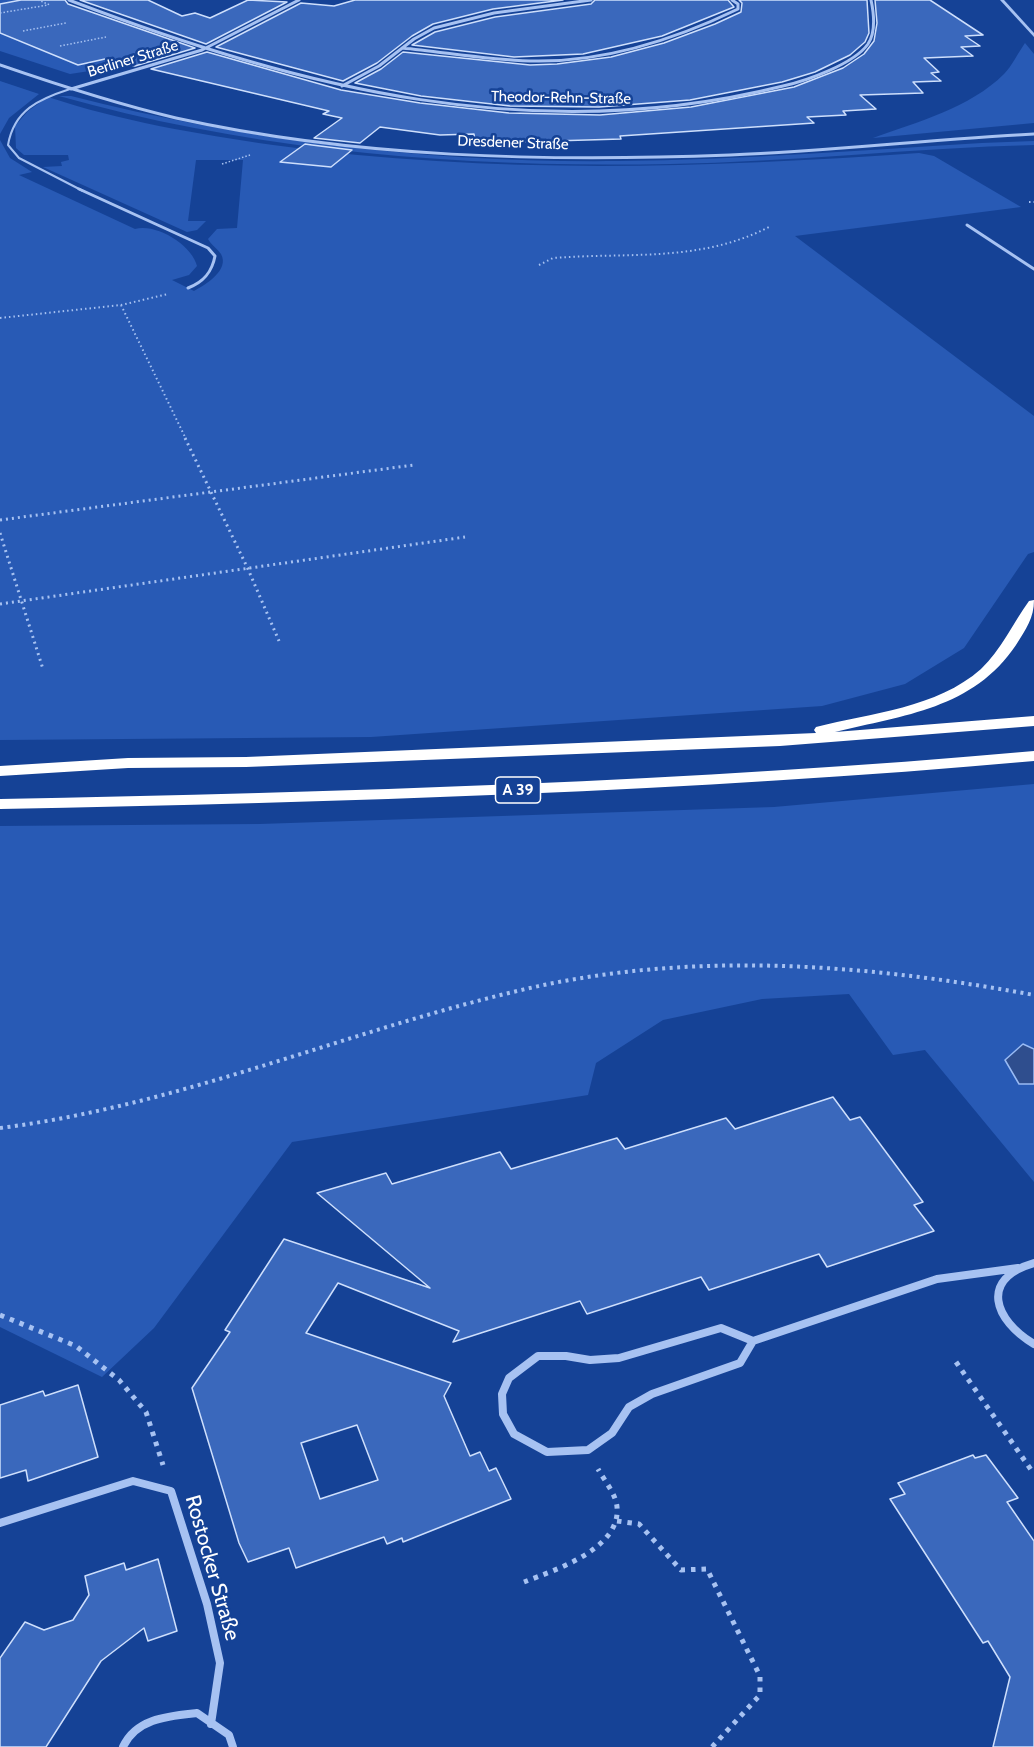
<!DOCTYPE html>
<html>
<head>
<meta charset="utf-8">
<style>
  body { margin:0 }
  canvas { display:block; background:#154296 }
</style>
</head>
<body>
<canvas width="1034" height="1747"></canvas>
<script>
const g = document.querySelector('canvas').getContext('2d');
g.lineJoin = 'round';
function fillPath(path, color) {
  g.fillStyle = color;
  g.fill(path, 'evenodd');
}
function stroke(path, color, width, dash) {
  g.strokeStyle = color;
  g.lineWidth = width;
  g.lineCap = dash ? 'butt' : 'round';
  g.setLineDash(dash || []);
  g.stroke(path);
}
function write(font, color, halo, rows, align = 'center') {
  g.font = font + ' Cabin,sans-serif';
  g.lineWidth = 5;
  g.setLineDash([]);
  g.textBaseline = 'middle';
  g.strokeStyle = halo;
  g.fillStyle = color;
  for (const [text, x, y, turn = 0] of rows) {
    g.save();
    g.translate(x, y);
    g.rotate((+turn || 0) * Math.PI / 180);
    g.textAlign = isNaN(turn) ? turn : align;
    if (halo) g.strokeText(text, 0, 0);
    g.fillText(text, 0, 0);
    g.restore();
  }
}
fillPath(new Path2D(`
  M0 0H32L135 64 70 74 0 51Z
  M1025 43 1034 54V123L873 138C917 122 970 108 1004 74 1012 66 1018 53 1025 43Z
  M0 81 39 94 9 118 0 134Z
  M59 96H71C250 142 434 163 619 161 740 160 861 150 982 143L1034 141V145C912 148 791 162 670 164 464 168 257 152 59 96Z
  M48 97C120 121 197 134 273 145 489 175 703 168 919 153L934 156 1021 207 795 236 1034 416V552L1028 554 964 648 905 684 822 706 371 737 0 740V140L10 158 32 172 19 175 135 229C156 223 192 245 197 266L189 275 172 280 194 291C205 285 230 270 221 254 217 248 211 245 208 239L217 229 237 228 243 160H196L188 221H206L197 230 187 232 43 167 62 166 61 162 69 160 68 155H24L16 148 15 126 28 111Z
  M1034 784V1182L925 1050 893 1055 849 994 762 999 663 1020 596 1063 588 1095 292 1142 154 1328 102 1377 0 1327V826L260 824 774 807Z`), '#285ab5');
const water = new Path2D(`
  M1023 1044 1034 1049V1084H1019L1005 1060Z`);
fillPath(water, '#2f4e8e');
stroke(water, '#99bbf4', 1.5);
const building = new Path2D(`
  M21 0H65L68 4 195 48 135 66 105 59 78 65 0 33V4Z
  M80 0H148L182 16 195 13 210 18 248 0 287 2 206 44Z
  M355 0H563L493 9 433 24 412 36 377 63 343 81 216 47 301 3 334 6Z
  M595 0H728L734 7 662 36 583 54 514 57 412 45 435 32 495 17 591 4Z
  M739 0H867L869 33 865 42 850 55 815 72 782 82 690 100 599 107 510 106 421 96 355 83 381 69 403 52 530 65 557 64 611 57 664 43 715 24 741 12 742 3Z
  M875 0H930L983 35 965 36 980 46 961 47 973 56 924 58 939 72 931 73 941 81 913 82 923 93 860 95 876 109 843 111 846 115 807 117 814 123 620 136 621 139 518 142 475 140 474 134 440 135 380 127 360 143 314 138 342 118 323 114 329 111 151 69 207 52 341 90 420 103 509 113 600 115 691 107 794 87 843 68 864 54 874 41 877 23Z
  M305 144 312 145 352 150 331 167 280 162Z
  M833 1097 850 1120 860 1117 923 1202 914 1205 934 1231 827 1267 819 1254 709 1290 701 1277 587 1314 580 1301 453 1342 459 1331 338 1283 306 1333 451 1383 444 1396 470 1456 480 1452 489 1471 496 1468 511 1499 403 1542 402 1538 387 1544 384 1537 296 1568 289 1548 248 1562 239 1543 192 1388 230 1332 225 1330 284 1239 430 1288 317 1193 386 1173 392 1184 500 1152 511 1169 617 1138 625 1149 726 1118 735 1129ZM357 1425 378 1480 320 1499 301 1443Z
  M78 1385 98 1457 28 1481 26 1470 0 1478V1405L43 1391 45 1396Z
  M973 1455 975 1458 986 1455 1018 1498 1007 1502 1034 1541V1747H993L1010 1677 988 1641 983 1643 890 1499 905 1494 898 1483Z
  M158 1559 177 1631 148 1641 144 1628 101 1661 46 1747H0V1658L25 1622 44 1630 73 1620 89 1595 85 1576 124 1563 126 1570Z`);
fillPath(building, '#3a68bc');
stroke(building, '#cedffc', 1.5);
stroke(new Path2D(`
  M38 0 50 5
  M0 13 48 5
  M23 31 66 23
  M60 46 106 37
  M222 164 250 155`), '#a7c2f2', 1.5, [1.5, 2]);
stroke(new Path2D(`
  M1029 202H1034
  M539 265 553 258C630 252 700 263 771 226
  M121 305 186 439
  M0 318 121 305 168 294`), '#a7c2f2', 2, [1.5, 3]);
stroke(new Path2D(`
  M185 438 248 569 279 641
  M0 520 414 465
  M0 533 43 669
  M0 604 465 537`), '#a7c2f2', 3, [2, 4]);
stroke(new Path2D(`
  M0 1128C185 1105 357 1026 539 986 702 951 871 965 1034 995`), '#a7c2f2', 4, [3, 4.5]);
stroke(new Path2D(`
  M0 1315 76 1346 119 1380 146 1412 163 1465
  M956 1362 1034 1474
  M617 1521 639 1524 681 1570 707 1569 760 1676V1695L712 1747
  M524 1582C555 1570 621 1549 617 1507 616 1494 604 1480 598 1469`), '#a7c2f2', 5, [4.5, 6]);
stroke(new Path2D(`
  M70 89C39 99 14 110 8 145L19 158 83 191`), '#a7c2f2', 2);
stroke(new Path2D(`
  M79 189 208 248 215 256C212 272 204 282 188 288
  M967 225 1034 269`), '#a7c2f2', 3);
stroke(new Path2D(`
  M69 0C302 89 535 148 783 86 806 81 854 64 868 44 876 32 874 14 871 0
  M402 48C444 52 488 60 530 61 602 63 674 40 738 9V4L732 0
  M0 65C58 85 116 104 176 118 357 158 545 162 730 155 832 151 933 139 1034 134
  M342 86 379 66 414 39 434 28 494 13 591 0
  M71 89 202 50 299 0`), '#a7c2f2', 3);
stroke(new Path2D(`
  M1034 1263C979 1279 994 1320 1034 1344
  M721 1328 753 1341 740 1363 652 1394 629 1407 612 1433 588 1450 547 1452 514 1434 503 1414 502 1394 509 1378 538 1356H566L590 1360 619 1358Z
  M753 1341 937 1279 1018 1268
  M0 1523 133 1481 171 1491 207 1604 220 1663 211 1724
  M123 1747C136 1718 169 1716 197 1713L229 1735 233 1747`), '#a7c2f2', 8);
fillPath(new Path2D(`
  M1000 0H1004L1034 33V37Z`), '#a7c2f2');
fillPath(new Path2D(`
  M1034 600C1034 618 1026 629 1016 645 973 709 904 715 835 732L1034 716V726L780 746 246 767 128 768 0 776V766L128 758 246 757 816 733 814 730 816 727C871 713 937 708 981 669 1001 650 1013 623 1029 601Z
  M1034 751V761C690 792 345 802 0 809V799C345 792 690 782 1034 751Z`), '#fff');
write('15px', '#fff', '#154296', [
  ["Berliner Straße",133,59,-17],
  ["Theodor-Rehn-Straße",561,98,1],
  ["Dresdener Straße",513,143,2]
]);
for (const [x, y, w] of [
  [518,790,45]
]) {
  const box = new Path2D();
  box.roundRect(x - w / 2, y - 13, w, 26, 4.5);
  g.fillStyle = '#154296';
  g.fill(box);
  stroke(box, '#fff', 1.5);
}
write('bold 16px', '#fff', null, [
  ["A 39",518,790]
]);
write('21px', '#fff', '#154296', [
  ["Rostocker Straße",212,1568,74]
]);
</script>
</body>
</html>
